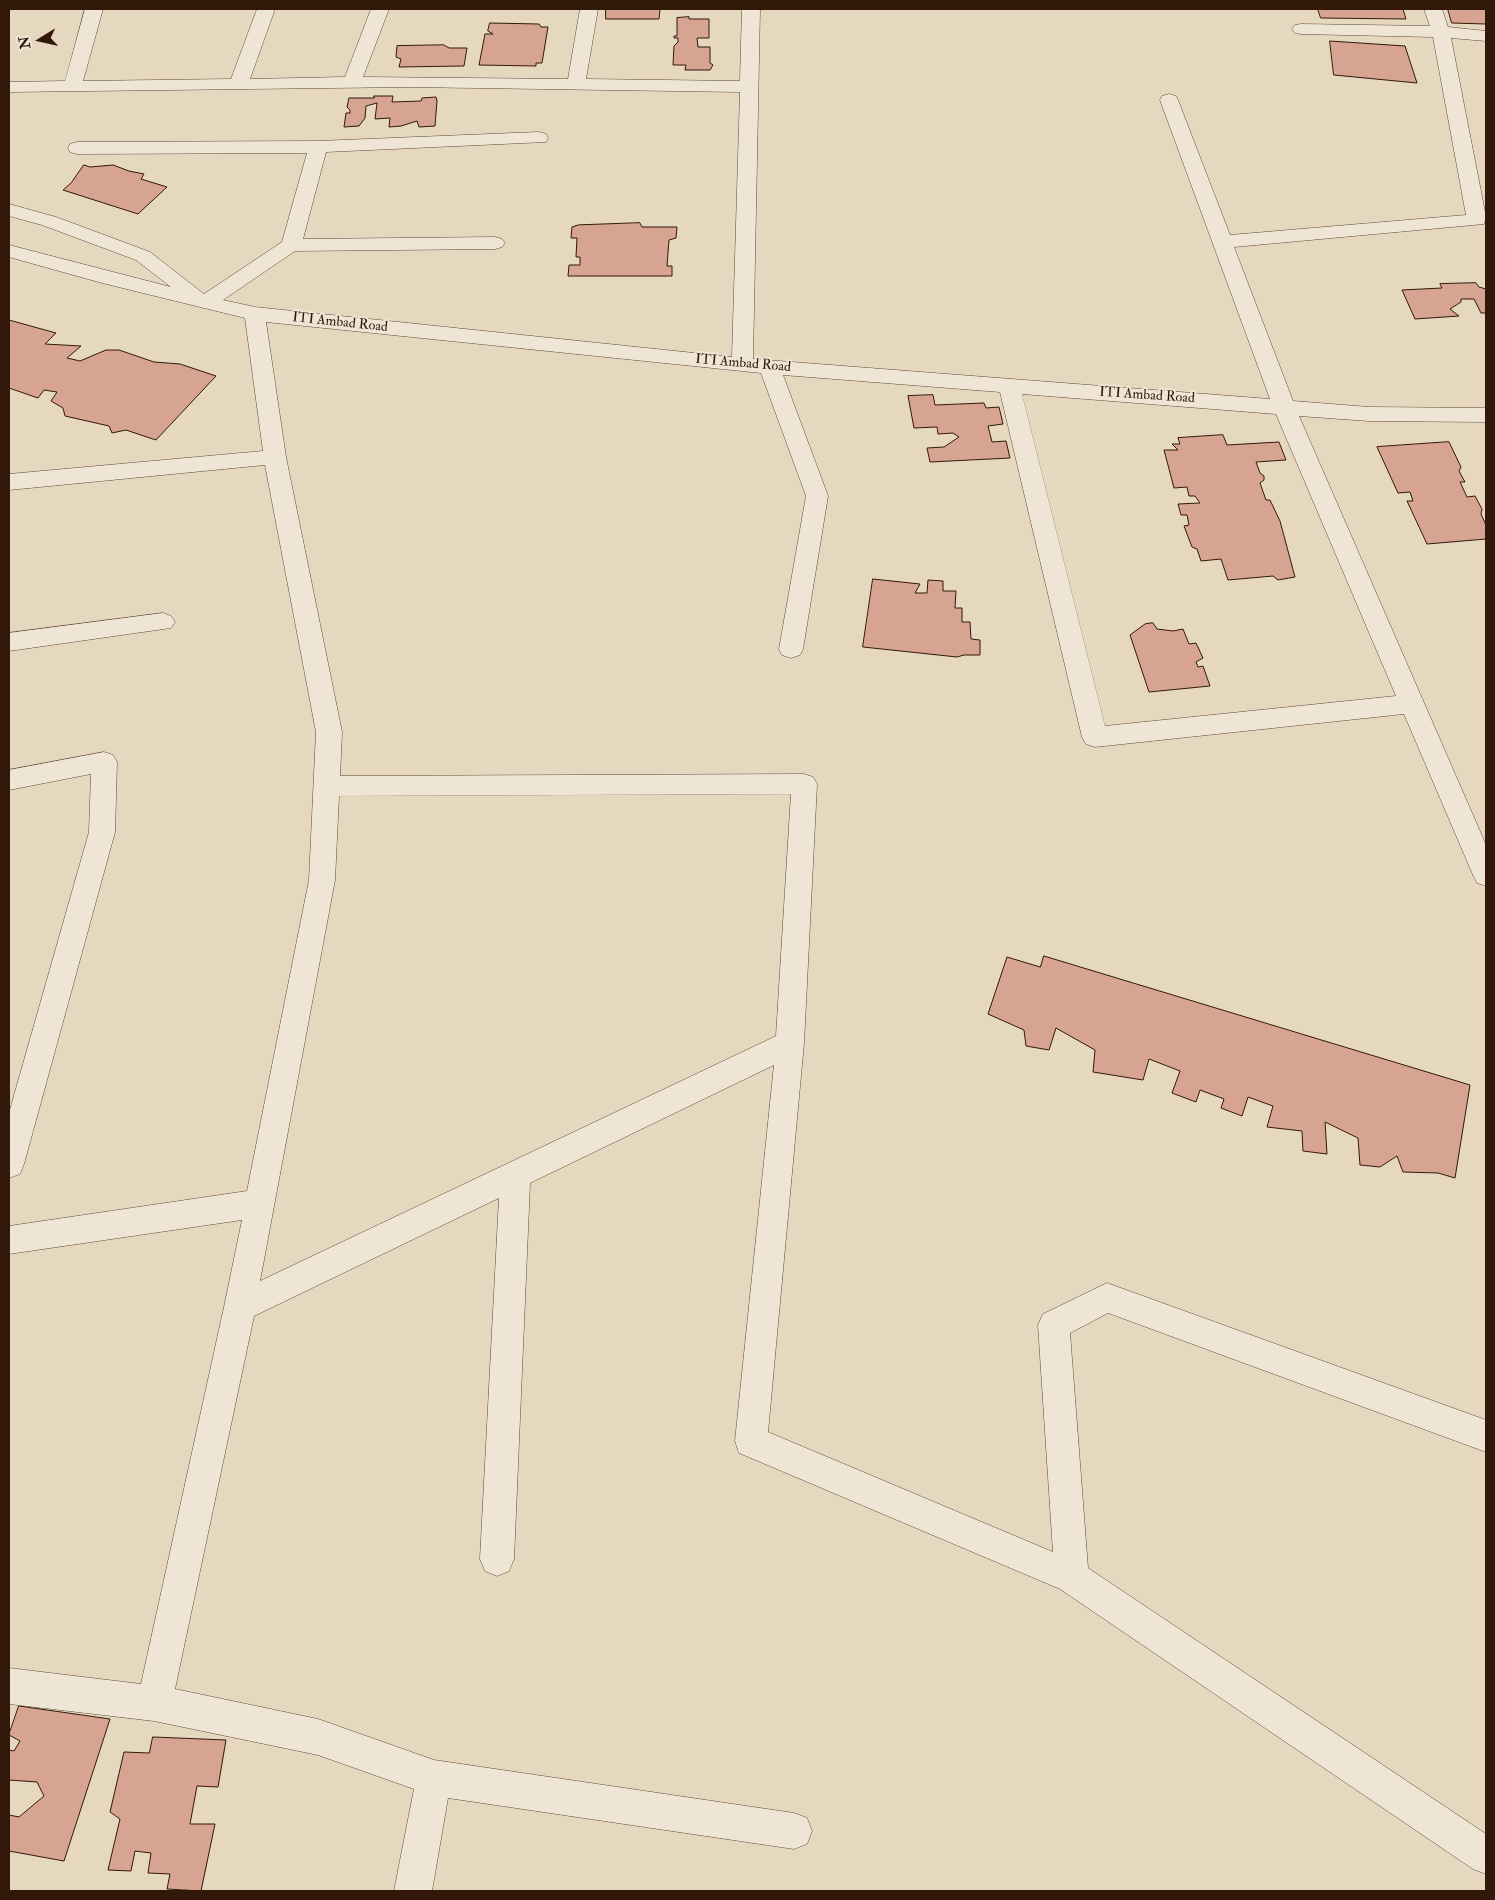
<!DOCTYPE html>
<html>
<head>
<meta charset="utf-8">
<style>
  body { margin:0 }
  #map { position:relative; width:1495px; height:1900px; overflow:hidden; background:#e6d7bf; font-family:"IM FELL Double Pica",serif }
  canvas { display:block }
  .frame { position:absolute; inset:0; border:10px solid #311808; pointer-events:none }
  .north { position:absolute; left:15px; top:15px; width:50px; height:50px; -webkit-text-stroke:4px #efe5d5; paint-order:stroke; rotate:260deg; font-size:14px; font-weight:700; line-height:20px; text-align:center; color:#311808 }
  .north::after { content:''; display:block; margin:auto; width:18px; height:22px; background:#311808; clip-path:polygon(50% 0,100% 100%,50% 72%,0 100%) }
</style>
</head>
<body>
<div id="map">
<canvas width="1495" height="1900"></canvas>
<div class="frame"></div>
<div class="north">N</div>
</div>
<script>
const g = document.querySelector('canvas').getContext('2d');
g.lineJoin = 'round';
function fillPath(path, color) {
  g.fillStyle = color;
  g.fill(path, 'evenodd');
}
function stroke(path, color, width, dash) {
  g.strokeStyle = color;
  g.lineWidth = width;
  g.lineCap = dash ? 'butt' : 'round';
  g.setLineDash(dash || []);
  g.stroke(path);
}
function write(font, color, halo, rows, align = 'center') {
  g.font = font + ' "IM FELL Double Pica",serif';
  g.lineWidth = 4;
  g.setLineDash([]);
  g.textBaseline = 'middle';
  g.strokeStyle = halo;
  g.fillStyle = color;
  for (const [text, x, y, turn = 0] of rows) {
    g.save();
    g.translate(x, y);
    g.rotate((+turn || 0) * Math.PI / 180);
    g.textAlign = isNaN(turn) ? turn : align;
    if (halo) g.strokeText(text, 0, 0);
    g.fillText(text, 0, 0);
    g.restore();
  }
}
const building = new Path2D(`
  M606 9H660L659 19H606Z
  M1318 9H1403L1406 19 1321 18Z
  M1448 9H1486V24L1452 23Z
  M689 17V19H709V38H697L698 47H710V63L713 65 710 70H685L686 65H673L674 46 678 42V38H674V36H677V18Z
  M490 23 539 24 541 27H548L542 63H536V66L479 65 485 34H493L488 31Z
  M1330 41 1405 46 1417 83 1334 75Z
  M444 45 449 48H467L464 66 399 67 401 59 396 57 397 46Z
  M374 96H393L392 102 421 101 422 98 436 97 437 101 435 126 419 127 417 121 401 126 389 127 390 118 375 119 377 103 366 106 365 118 359 126 344 127 346 113H350V110L347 107 349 98H374Z
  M84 165 90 167 113 165 129 171 144 174 141 179 167 187 138 214 63 190 71 183Z
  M640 223 642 227H677L676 238 669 240 667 266H672V276H568L569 265H580V257H576L577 238H571L572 227 578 225Z
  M1476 283 1479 287 1486 289V313H1481L1474 299H1461V302L1450 309 1459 316 1415 319 1402 290 1442 288 1440 284Z
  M9 320 56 333 45 344 81 346 67 358 80 361 106 350H119L154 362 180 364 216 376 156 440 126 430 112 433 109 426 65 416 63 408 51 401 57 392 44 390 38 398 9 388Z
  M933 395 935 405 984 403 986 408 999 407 1003 424 988 426 992 442 1006 441 1010 458 930 462 927 448 944 447 959 437 953 433 938 434 937 427 914 428 908 396Z
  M1223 435 1227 445 1279 442 1286 460 1256 462 1260 473 1264 476V480L1260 483 1266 500H1270L1280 521 1295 577 1278 580 1273 576 1228 580 1221 559 1201 561 1197 549 1192 547 1184 526 1189 525 1187 515H1181L1178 504 1200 503 1195 496H1189L1187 487 1174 488 1164 450H1178L1172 444H1180L1178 438Z
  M1449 442 1461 467 1459 471 1465 482H1460L1467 497 1475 496 1482 509 1481 514 1486 525V539L1427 544 1407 501H1413L1410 492 1398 493 1377 447Z
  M873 579 920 584 915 593H927L928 580 943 581V591H956L955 608H962V622H970L971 639 980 640V655H964L957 657 863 647Z
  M1153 623 1157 629 1173 631 1183 629 1189 644 1196 643 1203 658 1196 662 1198 667 1203 666 1210 686 1149 692 1130 635 1145 624Z
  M1044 956 1470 1085 1455 1178 1438 1173 1403 1172 1397 1156 1380 1167 1360 1165 1358 1138 1325 1122 1327 1154 1303 1151 1302 1131 1267 1127 1273 1106 1248 1097 1242 1116 1221 1108 1224 1099 1200 1090 1196 1102 1172 1093 1180 1071 1149 1059 1143 1080 1093 1072 1095 1050 1056 1028 1049 1050 1026 1046 1024 1030 988 1014 1007 957 1040 967Z
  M19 1706 110 1719 64 1861 9 1851V1815L19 1817 44 1796 37 1782 9 1780V1750L14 1751 20 1741 9 1735Z
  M153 1737 226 1740 218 1787 197 1786 190 1824H215L201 1891 167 1889 170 1874 148 1873 151 1853 135 1851 131 1871 108 1870 120 1819 110 1812 124 1752 149 1753Z`);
fillPath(building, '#d6a491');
stroke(building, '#311808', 1);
const minor = new Path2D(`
  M85 9H103L83 81 231 79 257 9H275L250 79 345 77 371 9H389L363 77 568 79 580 9H598L586 79 740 81 742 9H760L753 359 1270 399 1160 100 1162 96 1169 94 1176 96 1178 100 1230 235 1466 215 1433 37 1301 34 1295 33 1292 29 1295 25 1301 24 1430 26 1424 9H1442L1448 27 1486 31V41L1451 38 1486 217 1484 224 1234 247 1293 401 1369 407 1486 408V422L1369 421 1299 416 1486 845V886L1477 883 1473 875 1404 714 1095 747 1086 744 1082 737 1000 392 783 375 828 496 803 649 800 655 791 658 782 655 779 649 806 496 761 373 266 322 286 457 342 732 340 776 804 774 813 777 817 784 804 1043 768 1432 1053 1552 1038 1325 1043 1314 1107 1283 1486 1420V1452L1108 1313 1070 1333 1088 1568 1486 1834V1874L1473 1869 1060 1589 739 1453 735 1441 774 1065 530 1183 514 1559 509 1571 497 1576 485 1571 480 1559 499 1198 254 1316 175 1689 318 1719 434 1760 794 1813 807 1818 812 1831 807 1844 794 1849 448 1798 432 1891H394L414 1789 318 1755 154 1721 9 1704V1668L141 1684 224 1307 242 1220 9 1254V1226L247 1191 309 880 316 732 265 465 9 490V474L263 451 245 318 102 283 9 257V245L171 287 136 260 42 225 9 216V204L56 217 150 252 204 294 282 242 307 153 77 154 70 152 68 148 70 144 77 142 318 141 539 132 546 134 548 138 546 142 326 152 303 239 495 237 502 239 505 243 502 247 495 249 295 251 223 300 255 307 732 357 740 92 409 87 9 92V82L65 81ZM1022 394 1276 414 1396 696 1105 726ZM791 794 776 1036 260 1281 335 880 339 796Z
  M163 613 171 616 175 622 171 628 9 651V633Z
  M104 752 113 755 117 762 115 832 24 1164 20 1174 9 1178V1113L89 832 91 774 9 790V770Z`);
stroke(minor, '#5e4836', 1);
fillPath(minor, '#efe5d5');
write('14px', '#311808', '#efe5d5', [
  ["ITI Ambad Road",340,323,6],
  ["ITI Ambad Road",743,364,5],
  ["ITI Ambad Road",1147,396,4]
]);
</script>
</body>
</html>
